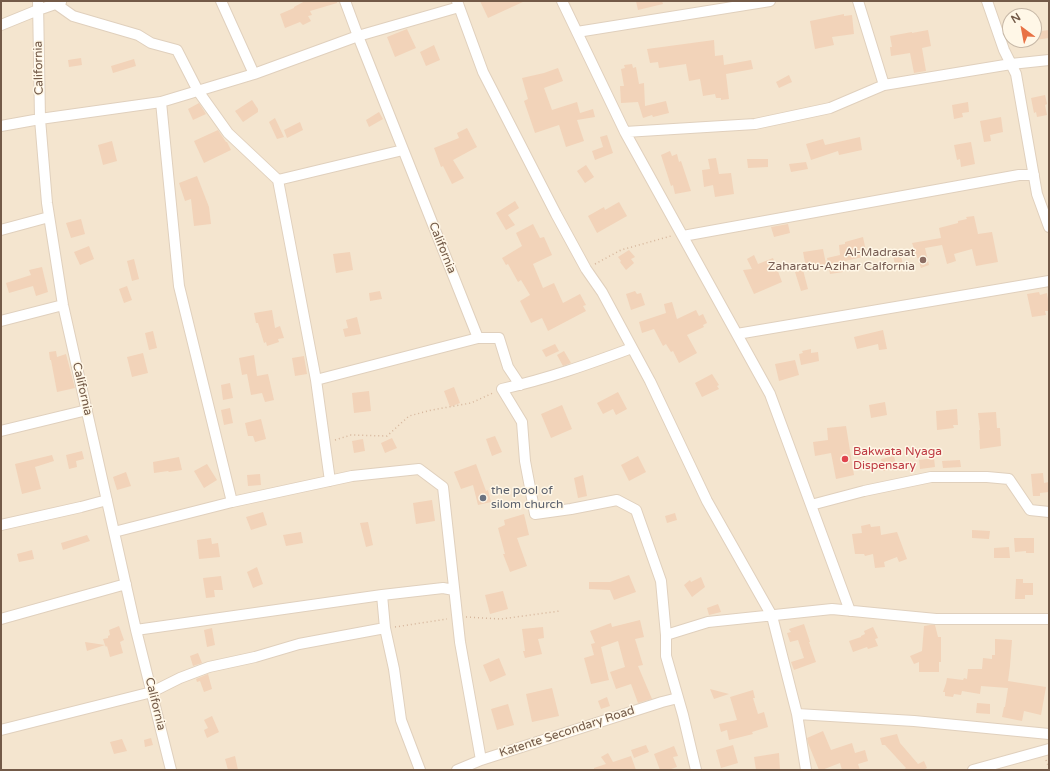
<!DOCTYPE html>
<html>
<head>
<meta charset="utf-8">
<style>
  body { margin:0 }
  #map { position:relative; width:1050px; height:771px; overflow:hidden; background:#fcf3e1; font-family:"Varela Round",sans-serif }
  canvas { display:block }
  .frame { position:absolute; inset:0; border:2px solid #735a48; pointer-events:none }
  .north { position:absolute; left:1002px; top:8px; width:40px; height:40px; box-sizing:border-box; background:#fff7e7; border:1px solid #c7b8a7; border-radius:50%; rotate:328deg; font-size:11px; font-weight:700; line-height:16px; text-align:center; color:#735a48 }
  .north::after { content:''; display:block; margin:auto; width:14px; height:18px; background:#e87245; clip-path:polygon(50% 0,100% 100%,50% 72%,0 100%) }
</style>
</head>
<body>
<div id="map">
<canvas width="1050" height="771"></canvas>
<div class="frame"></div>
<div class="north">N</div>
</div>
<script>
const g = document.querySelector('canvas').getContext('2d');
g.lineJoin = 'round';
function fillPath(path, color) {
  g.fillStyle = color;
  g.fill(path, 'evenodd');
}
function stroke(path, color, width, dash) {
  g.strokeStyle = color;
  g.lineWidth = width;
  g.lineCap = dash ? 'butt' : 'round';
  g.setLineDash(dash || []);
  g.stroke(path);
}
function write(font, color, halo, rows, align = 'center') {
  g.font = font + ' "Varela Round",sans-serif';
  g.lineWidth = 3;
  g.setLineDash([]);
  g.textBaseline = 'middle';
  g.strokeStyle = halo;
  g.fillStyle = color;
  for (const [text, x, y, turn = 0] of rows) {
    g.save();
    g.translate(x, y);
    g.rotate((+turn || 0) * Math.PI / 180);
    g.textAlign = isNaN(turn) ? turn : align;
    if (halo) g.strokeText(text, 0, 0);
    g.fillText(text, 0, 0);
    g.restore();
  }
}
fillPath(new Path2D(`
  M1 1H1049V770H1ZM1010 16H1034V40H1010Z`), '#f4e5cf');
fillPath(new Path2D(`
  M305 1H337V3L310 11 312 15 308 16 311 21 303 25 300 22 285 28 280 14 294 8V7Z
  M480 1H525L488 18Z
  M636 1H662L663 4 638 10Z
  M844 14V16L852 15 854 34 832 37 834 45 815 49 810 21Z
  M407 29 416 48 395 57 387 37Z
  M928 30 931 46 922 48 926 71 914 73 910 53 891 56 890 47H892L890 36 912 32V33Z
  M1049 30V38L1035 40 1034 32Z
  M714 40 715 56 723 55 724 65 751 60 753 69 726 74 729 99 721 100V98H716L715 94 703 96 700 79 689 81 686 64 659 68 658 62 650 63 647 49Z
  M434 45 440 60 426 66 420 52Z
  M81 58 82 65 69 67 68 60Z
  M134 59 136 66 113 73 111 66Z
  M632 64 633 68 636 67 639 84 644 83 645 106 666 101 669 113 653 117 652 115 643 118 638 102 621 103 620 86H624L621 69 625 68 624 65Z
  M558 68 563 81 544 88 552 110 577 102 580 113 593 109 595 117 577 120 584 141 566 147 559 125 535 133 524 101 528 99 522 78 544 73Z
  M789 75 792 82 779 88 776 82Z
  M1045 95 1047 104 1045 105 1047 115 1037 117 1036 112 1034 113 1031 98Z
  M252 100 258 109V112L243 122 235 111Z
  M968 102 969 112 962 113 963 117 954 119 952 105Z
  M199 103 206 114 193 120 188 109Z
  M379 112 383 119 369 127 366 120Z
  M1001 117 1003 132 990 135 991 141 984 142 980 121Z
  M275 118 284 137 277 139 269 122Z
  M300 122 303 130 287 138 284 130Z
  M467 128 477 147 453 160 464 178 452 184 443 166 441 167 434 148 459 138 457 133Z
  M218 130 226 142H227L231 150 204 163 194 141Z
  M607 135 613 153 595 160 592 151 603 147 600 137Z
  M860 137 862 150 839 155 838 151 811 160 806 144 823 139 825 145Z
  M112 141 117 161 103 165 98 145Z
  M971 142 975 164 961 167 960 159 957 160 954 145Z
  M670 151 672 156 677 154 679 162 681 161 691 191 675 194 673 185 671 186 661 155Z
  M716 158 719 174 731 173 734 194 715 197 713 185 704 187 702 170 710 169 708 159Z
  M747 159H768V167L748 168Z
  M806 162 808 169 791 172 789 164Z
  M586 165 594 177 585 183 577 171Z
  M197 176 209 207 211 224 194 226 191 199 185 201 179 183Z
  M515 201 519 208 508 215 515 225 506 230 496 213Z
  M619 202 627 216 597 233 588 216 604 207 605 210Z
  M974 216 978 234 992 232 998 262 976 266 972 249 954 254 956 261 947 264 942 245 925 248 929 265 921 268 912 243 941 238 939 228 958 223V221L967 219 966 217Z
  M81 219 85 234 71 238 66 223Z
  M533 224 540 238 544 237 552 255 533 264 543 288 554 283 563 303 580 294 586 305 583 306 586 311 548 331 542 318 531 323 520 301 530 295 521 280 518 282 508 264 506 265 502 258 522 246 516 233Z
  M788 224 790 233 774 237 771 227Z
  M863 237 867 256 841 262 843 272 830 274 827 258 840 255 839 245 845 244V242Z
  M89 246 94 259 80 265 74 252Z
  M823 249 826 264 806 268 803 252Z
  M629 250 635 257 631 259 634 263 626 270 620 262 621 261 618 257Z
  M350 252 353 270 336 273 333 254Z
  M754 255 758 264 773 258 782 282 754 294 743 270 752 269 747 259Z
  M901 255 903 266 896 268 893 256Z
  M134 259 139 279 132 281 127 261Z
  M42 267 48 292 36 296 33 286 9 293 6 283 31 275 29 270Z
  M803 270 808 289 801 291 795 272Z
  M127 286 132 300 124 303 119 289Z
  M380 291 382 299 370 301 369 293Z
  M635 291 637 294 641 293 645 305 631 310 626 294Z
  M1039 292 1040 295 1047 293 1048 299 1049 298V311H1045L1046 315 1032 317 1027 294Z
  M672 302 677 319 696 310 699 316 703 314 707 323 703 325 704 327 687 335 697 353 679 363 673 351 671 352 666 344 663 346 654 329 642 333 639 322 666 313 664 304Z
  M272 310 275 328 280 326 284 338 278 339 279 342 267 346 266 342 264 343 258 323H256L254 313Z
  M357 317 361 334 345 337 343 329 348 328 346 320Z
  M883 330 887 349 879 350 878 344 857 349 854 337Z
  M153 331 157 348 149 350 145 333Z
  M555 344 559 351 546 357 542 350Z
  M811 349V353L818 352 819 361 801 365 799 354 803 353 802 351Z
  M56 351 57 357 66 354 75 388 57 392 51 360H50L49 352Z
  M564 351 571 363 563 366 557 355Z
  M143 353 148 373 132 377 127 357Z
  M254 355 257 376 268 374 274 400 265 402 262 393 251 395 247 374 242 375 239 358Z
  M304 356 307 374 295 376 292 358Z
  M795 360 799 375 779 381 775 364Z
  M712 374 719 385 717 386 719 389 702 397 695 383Z
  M230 383 233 398 223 400 221 385Z
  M454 387 460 403 450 407 444 391Z
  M369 391 371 411 354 413 352 393Z
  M618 392 627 409 616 415 613 409 603 414 597 403Z
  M885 402 887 415 871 418 869 405Z
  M562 405 572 429 551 438 541 414Z
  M230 408 233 423 224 425 221 410Z
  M957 409 958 425H953L954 428 937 430 936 411Z
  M996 412 997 428H1000L1001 446 980 449 979 430H980L978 413Z
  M261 419 266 439 255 442 253 436H248L245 423Z
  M846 426 854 475 836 479 831 453 815 456 813 442 828 440 827 428Z
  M495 436 502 452 492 456 486 439Z
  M392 438 397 448 385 453 381 443Z
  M363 439 365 451 354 453 352 441Z
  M82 451 84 459 76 461 77 467 69 469 66 455Z
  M52 455 54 461 35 467 41 489 22 494 15 464Z
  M638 456 646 472 629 481 621 465Z
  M894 456 897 468 883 471 881 459Z
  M179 457 182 470 169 472 168 471 154 473 153 462Z
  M934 458 935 467 920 469 919 460Z
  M960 460 961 467 943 468 942 461Z
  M207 464 217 480 204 488 194 471Z
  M476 464 486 491 488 490 491 502 478 505 473 485 461 489 454 472Z
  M126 472 131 486 117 490 113 477Z
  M1043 473 1044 483 1049 482V492L1040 493V496H1033L1031 474Z
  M260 474 261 485 248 486 247 475Z
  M583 475 587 496 578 498 574 478Z
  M432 500 435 521 416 524 413 503Z
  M263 512 267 525 251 530 246 517Z
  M675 513 677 520 667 523 665 516Z
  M524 514 529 535 517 538 527 566 510 572 503 554H505L498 528 505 525 504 520Z
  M368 522 373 545 366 547 360 523Z
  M870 524 871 527 880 526 881 535 897 532 907 559 899 562 897 557 884 562 885 567 875 568 873 554 865 556 864 554H855L852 534 862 533 861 526Z
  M972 530 990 531 989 539 972 538Z
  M301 532 303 543 286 546 283 535Z
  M87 535 90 541 63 550 61 543Z
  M211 538 212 544 218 543 220 557 199 559 197 540Z
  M1014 538H1034V553H1026V551L1015 552Z
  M1009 547 1010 558H994V548Z
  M32 550 34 559 19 562 17 554Z
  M257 567 263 584 253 588 247 572Z
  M629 575 636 592 614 600 610 590 589 589V582H610Z
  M221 576 223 590H214L215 597 206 598 203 578Z
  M701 577 705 587 692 597 684 585 690 580 691 582Z
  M1016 579H1023V583H1033V595H1025V599H1015Z
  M503 591 508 609 490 614 485 595Z
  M718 604 721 612 709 615 707 608Z
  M640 620 644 637 635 639 643 665 638 666 652 699 638 703 631 684 616 689 610 672 625 667 618 641 601 647 609 680 591 684 584 658 594 655 591 644 595 643 590 631 611 623 612 627Z
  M804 624 810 642H809L816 662 794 670 791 662 804 658 798 640 790 642 787 633 791 632 789 629Z
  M930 625H935L938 637H941V662H939V672H919V662L914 664 910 656 922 651 924 626Z
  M119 626 124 640 120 642 123 653 110 657 107 646 106 647 105 645 87 651 85 642 105 645 103 639 108 638V636L110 635 109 630Z
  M543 627 544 638 538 639 542 654 525 658 523 651H525L522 629Z
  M873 627 878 638 875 639 878 646 868 649 867 647 853 652 849 641 861 637V636L865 634 864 631Z
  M212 628 215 645 207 647 204 630Z
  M995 639 1012 640 1010 666 1008 681 1046 687 1041 715 1024 711 1022 721 1002 717 1004 707H1005L1008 688 981 686 980 694 962 691 961 695 954 694 953 697 945 696V692H943L946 683 947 678 963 680 964 678 967 679 968 669H982L983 658 992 659V655H995Z
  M198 653 202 663 193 666 190 656Z
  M499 658 506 675 490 682 483 665Z
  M208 674 212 689 204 692 200 681 197 682 196 679Z
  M552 688 559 716 532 722 526 694Z
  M710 689 729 694 714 699Z
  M753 690 755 698H753L758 714 764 712 768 727 752 732 753 734 729 740 727 730 721 732 719 724 737 720 730 697Z
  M607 697 610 706 601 709 598 701Z
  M977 703 990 704V714L976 713Z
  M508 704 514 725 497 730 491 709Z
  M212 716 219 732 207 738 204 730 208 728 204 720Z
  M823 731 831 750 852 743 855 753 865 750 868 761 858 764 860 770H842L840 763 822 770H819L808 743 807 738Z
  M897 734 900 743 918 764 924 761 927 768 923 770H903L906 768 885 745H882L880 738Z
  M151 738 153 745 145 747 144 740Z
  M122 739 127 751 114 754 110 742Z
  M646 745 649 752 634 758 631 750Z
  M733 745 738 763 721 768 716 750Z
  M674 746 678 756 673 757 677 767 668 770H660L654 754Z
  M608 753 613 762 631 756 636 770H594V768L606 764 601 757Z
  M779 753 780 770H756L754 757Z
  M235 756 238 770H228L225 759Z`), '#f2d3b9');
const street = new Path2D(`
  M38 1 40 119 47 203 63 305 136 630 171 770
  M221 1 254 74
  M457 1 483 72 556 214 586 269 602 292 650 381 707 501 772 616 797 714 806 770
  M562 1 625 132 770 394 850 611
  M858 1 884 85
  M987 1 1004 50 1016 74 1037 194 1049 227
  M56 4 73 16 138 35 151 43 177 50 198 91 228 133 278 180 316 380 330 481
  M1 25 38 10 61 2
  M577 32 770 1
  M161 102 179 286 232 502
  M1 126 40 119 161 102 254 74 358 36 459 7
  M625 132 755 124 830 108 884 85 1011 64 1049 60
  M278 180 403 150
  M1 230 49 217
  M683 236 1019 175H1034
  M1 321 63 305
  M737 334 1049 281
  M478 338H499L508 367 520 385
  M632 348C589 364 547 379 502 389L522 422 525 461 535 514 571 509 617 500 636 510 661 581 666 635
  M316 380 478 338 358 36 345 1
  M1 431 87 410
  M811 505 864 491 931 477H987L1009 479 1030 510 1049 512
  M1 525 81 507 107 500
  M114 532 232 502 352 476 419 469 443 487 460 642 481 760
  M382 595 385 628 394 669 401 720 420 770
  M1 619 126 584
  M136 630 382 595 443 588 454 590
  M797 714 914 721 1049 734
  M1 730 152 692 180 678 209 667 255 657 299 644 385 628
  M457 770 481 760 662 702 678 698
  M696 770 683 715 666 656V635L708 622 832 609 936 619H1049
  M973 770 1049 749`);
stroke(street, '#e0d0bd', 12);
stroke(new Path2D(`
  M595 264 621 250 671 236
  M335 440 351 435 387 436 409 416 432 410 471 403 493 393
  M466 617 501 619 560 611
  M395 627 447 619
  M1046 760 1049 768`), '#d6b69c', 1.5, [1, 3]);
stroke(street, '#fff', 10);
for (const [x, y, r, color] of [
  [923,260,4,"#8d6e63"],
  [845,459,4,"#e0444e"],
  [483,498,4,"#6b7280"]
]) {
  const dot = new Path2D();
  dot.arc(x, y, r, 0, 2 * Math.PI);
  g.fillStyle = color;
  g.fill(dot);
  stroke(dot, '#fff7e7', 1.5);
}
write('12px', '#735a48', '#fff7e7', [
  ["California",39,68,-91],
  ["California",442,248,68],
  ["California",82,389,77],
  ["California",155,704,76],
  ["Katente Secondary Road",567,732,-18]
]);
write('12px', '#785e54', '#fff7e7', [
  ["Al-Madrasat",915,253],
  ["Zaharatu-Azihar Calfornia",915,267]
], 'right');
write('12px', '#be3a42', '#fff7e7', [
  ["Bakwata Nyaga",853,452],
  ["Dispensary",853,466]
], 'left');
write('12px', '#5b616d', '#fff7e7', [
  ["the pool of",491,491],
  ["silom church",491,505]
], 'left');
</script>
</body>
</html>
